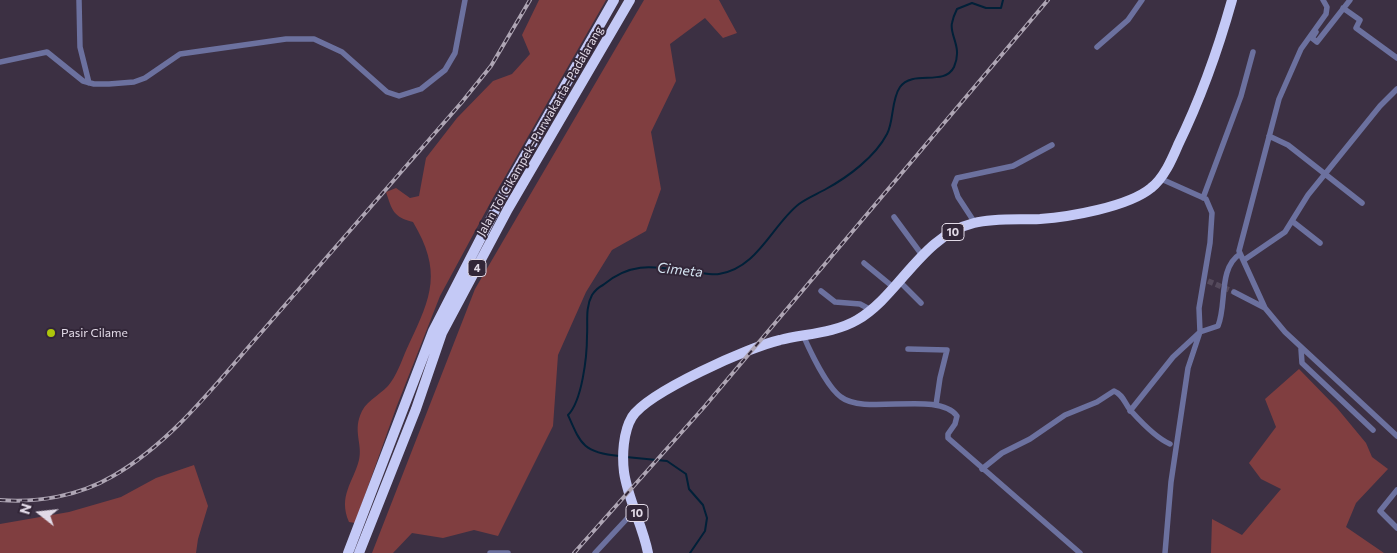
<!DOCTYPE html>
<html>
<head>
<meta charset="utf-8">
<style>
  body { margin:0 }
  #map { position:relative; width:1397px; height:553px; overflow:hidden; background:#3c3043; font-family:Commissioner,sans-serif }
  canvas { display:block }
  .north { position:absolute; left:15px; top:488px; width:50px; height:50px; -webkit-text-stroke:4px #322638; paint-order:stroke; rotate:286deg; font-size:14px; font-weight:700; line-height:20px; text-align:center; color:#e2dae7 }
  .north::after { content:''; display:block; margin:auto; width:18px; height:22px; background:#e2dae7; clip-path:polygon(50% 0,100% 100%,50% 72%,0 100%) }
</style>
</head>
<body>
<div id="map">
<canvas width="1397" height="553"></canvas>
<div class="north">N</div>
</div>
<script>
const g = document.querySelector('canvas').getContext('2d');
g.lineJoin = 'round';
function fillPath(path, color) {
  g.fillStyle = color;
  g.fill(path, 'evenodd');
}
function stroke(path, color, width, dash) {
  g.strokeStyle = color;
  g.lineWidth = width;
  g.lineCap = dash ? 'butt' : 'round';
  g.setLineDash(dash || []);
  g.stroke(path);
}
function write(font, color, halo, rows, align = 'center') {
  g.font = font + ' Commissioner,sans-serif';
  g.lineWidth = 4;
  g.setLineDash([]);
  g.textBaseline = 'middle';
  g.strokeStyle = halo;
  g.fillStyle = color;
  for (const [text, x, y, turn = 0] of rows) {
    g.save();
    g.translate(x, y);
    g.rotate((+turn || 0) * Math.PI / 180);
    g.textAlign = isNaN(turn) ? turn : align;
    if (halo) g.strokeText(text, 0, 0);
    g.fillText(text, 0, 0);
    g.restore();
  }
}
fillPath(new Path2D(`
  M539 0H606L494 196 440 296 396 408 355 523 349 522C338 496 353 483 359 460 363 444 352 431 362 411 368 399 384 393 391 382 399 371 403 356 409 344 432 296 442 271 413 222 393 217 392 210 386 192L396 188 410 198 419 196 426 158 457 118 493 81 512 74 530 54 522 35Z
  M644 0H719L737 33 723 38 705 18 670 44 676 81 651 132 661 189 646 231 612 250 586 292 558 355 553 426 498 536 474 530 443 538 412 533 393 553H372L475 289Z
  M1299 369 1337 408 1366 443 1372 457 1388 469 1356 503 1346 527 1384 553H1211L1212 519 1242 535 1281 489 1261 479 1249 463 1276 427 1265 399Z
  M194 465 208 506 198 539 196 553H0V524L69 512 121 497 156 478Z`), '#803e40');
stroke(new Path2D(`
  M619 456C584 453 581 445 568 415 582 401 587 357 587 336 588 322 585 308 592 295 594 292 599 287 603 285 634 259 659 268 696 272 703 273 712 275 719 274 758 268 772 225 799 204 807 198 817 194 826 189 848 177 875 157 887 134 894 121 891 100 900 87 913 69 944 87 954 67 963 47 949 35 952 23 953 18 955 13 957 9L972 3 986 8H1001L1003 0
  M626 457 667 461 686 474 689 489 703 505 707 518 705 531 690 553`), '#012038', 2);
stroke(new Path2D(`
  M1208 281 1234 292`), '#554a5c', 5.5, [5.5, 3]);
stroke(new Path2D(`
  M79 0 80 47 89 83
  M1323 0 1327 7 1326 14 1301 49 1279 99 1239 251 1265 308 1285 332 1397 436
  M1343 8 1360 20 1356 28 1397 58
  M1316 32 1312 38 1317 42 1350 0
  M1097 47 1128 20 1142 0
  M0 62 47 52 83 81 94 84H109L134 82 145 78 180 54 286 39H314L342 52 387 92 399 96 421 89 445 70 455 53 465 0
  M1269 136 1288 145 1362 203
  M1159 178 1206 199 1212 213 1210 243 1199 308 1200 332 1188 368 1171 482 1165 553
  M1203 198 1241 96 1253 52
  M894 217 922 255
  M1292 221 1320 243
  M975 223 958 197 954 185 957 178 1013 166 1052 145
  M1244 260 1285 232 1308 195 1380 106 1397 89
  M864 263 892 286
  M898 280 921 303
  M821 291 835 302 860 304 871 310
  M1234 292 1265 308
  M803 335C810 351 827 387 841 397 865 416 938 390 957 416L955 424 948 434V438L1080 553
  M908 349 947 350 940 378 936 405
  M1301 349 1302 363 1373 430
  M1130 411 1173 357 1200 332 1218 326C1227 305 1218 268 1240 254
  M982 469 1002 453 1030 439 1065 415 1097 402 1114 391C1124 395 1125 405 1132 412 1142 423 1156 438 1170 444
  M1397 490 1380 511 1397 528
  M490 553H508
  M595 553 636 509`), '#6c719f', 5.5);
stroke(new Path2D(`
  M348 553 433 331 506 189 614 0
  M359 553 416 409 442 333 508 209 630 0
  M648 553C643 526 628 500 624 472 622 456 623 432 632 417 648 392 749 347 780 340 804 334 835 333 857 320 899 296 921 236 974 223 995 218 1018 220 1040 219 1069 217 1128 207 1151 188 1164 178 1172 159 1178 145 1201 98 1218 50 1232 0`), '#c4c9f6', 10);
const rail = new Path2D(`
  M0 500C38 503 79 496 113 476 171 443 215 385 259 335 327 258 394 179 462 102L491 66 530 0
  M574 553 705 406 1048 0`);
stroke(rail, '#aea5b4', 4);
stroke(rail, '#322638', 2, [5.5]);
for (const [x, y, r, color] of [
  [51,333,5,"#aec60b"]
]) {
  const dot = new Path2D();
  dot.arc(x, y, r, 0, 2 * Math.PI);
  g.fillStyle = color;
  g.fill(dot);
  stroke(dot, '#322638', 2);
}
for (const [x, y, w] of [
  [953,232,22],
  [477,268,18],
  [637,513,22]
]) {
  const box = new Path2D();
  box.roundRect(x - w / 2, y - 8.5, w, 17, 4);
  g.fillStyle = '#322638';
  g.fill(box);
  stroke(box, '#e2dae7', 1);
}
write('bold 11px', '#e2dae7', null, [
  ["10",953,232],
  ["4",477,268],
  ["10",637,513]
]);
write('12px', '#e2dae7', '#322638', [
  ["Jalan Tol Cikampek–Purwakarta–Padalarang",540,131,-60]
]);
write('12px', '#e2dae7', '#322638', [
  ["Pasir Cilame",61,333]
], 'left');
write('italic 14px', '#d3e2f0', '#322638', [
  ["Cimeta",680,270,6]
]);
</script>
</body>
</html>
